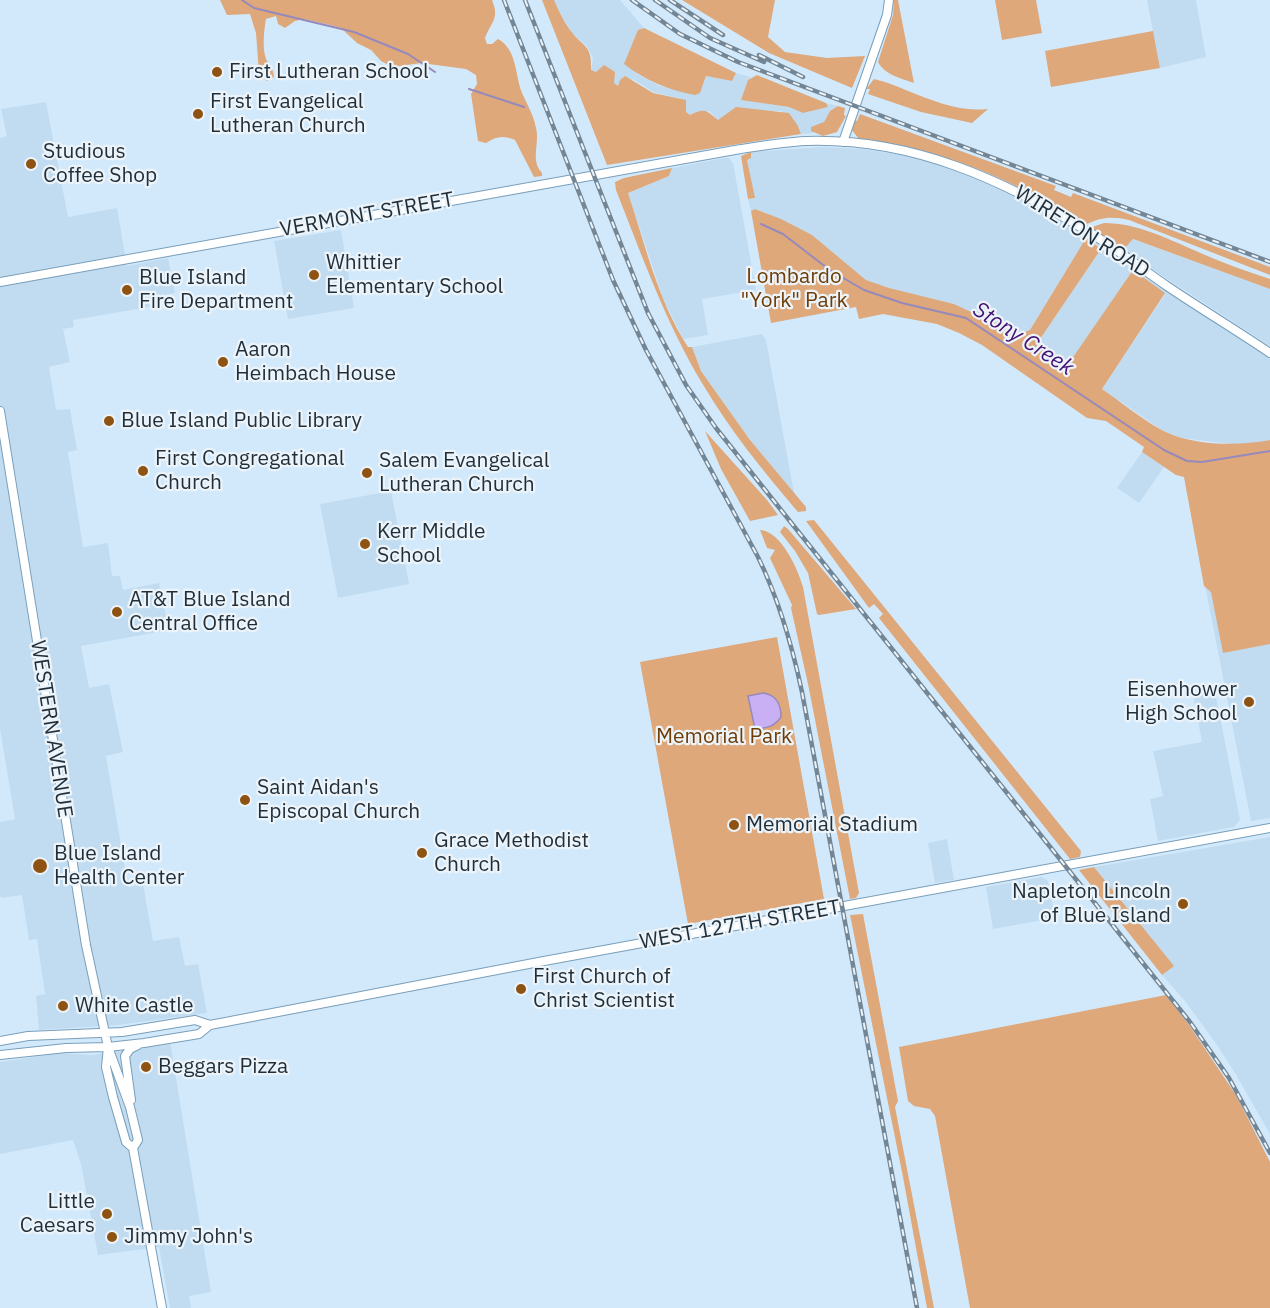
<!DOCTYPE html>
<html>
<head>
<meta charset="utf-8">
<style>
  body { margin:0 }
  canvas { display:block; background:#d2e9fc }
</style>
</head>
<body>
<canvas width="1270" height="1308"></canvas>
<script>
const g = document.querySelector('canvas').getContext('2d');
g.lineJoin = 'round';
function fillPath(path, color) {
  g.fillStyle = color;
  g.fill(path, 'evenodd');
}
function stroke(path, color, width, dash) {
  g.strokeStyle = color;
  g.lineWidth = width;
  g.lineCap = dash ? 'butt' : 'round';
  g.setLineDash(dash || []);
  g.stroke(path);
}
function write(font, color, halo, rows, align = 'center') {
  g.font = font + ' "IBM Plex Sans",sans-serif';
  g.lineWidth = 4.5;
  g.setLineDash([]);
  g.textBaseline = 'middle';
  g.strokeStyle = halo;
  g.fillStyle = color;
  for (const [text, x, y, turn = 0] of rows) {
    g.save();
    g.translate(x, y);
    g.rotate((+turn || 0) * Math.PI / 180);
    g.textAlign = isNaN(turn) ? turn : align;
    if (halo) g.strokeText(text, 0, 0);
    g.fillText(text, 0, 0);
    g.restore();
  }
}
fillPath(new Path2D(`
  M554 0H620L644 28 638 30 637 74 660 86 700 93 706 76 732 81 736 73 751 77 748 80 742 100 789 107 803 113 828 107 826 103 838 106 830 111 824 122 811 131 814 133 801 134 798 126 781 111H763L724 117 718 120 709 111 690 116 685 112 686 100 653 92 633 79 618 86 591 70 593 58 587 46 572 33 561 15Z
  M1147 0H1196L1206 57 1160 68Z
  M46 102 68 217 117 208 127 266 168 258 175 293 148 298 149 307 73 320 74 327 63 329 70 362 49 367 56 410 70 409 77 450 68 452 83 547 108 543 112 576H120L123 590 159 583 169 630 81 646 89 688 109 684 123 752 106 756 128 887 143 884 153 941 179 937 185 966 198 964 207 1013 118 1025 39 1030 36 996 45 994 37 939 29 940 22 895 1 898 0 894V822L15 819 0 729V138L7 136 1 109Z
  M821 147 862 149 904 155 943 165 1017 193 1075 228 1270 359V440L1252 444H1231L1182 438 1165 432 1102 389 1165 294 1133 270 1068 367 1036 345 1101 249 1086 238 1030 330 1022 333 1014 332 954 304 889 288 866 280 812 235 764 212 755 209 751 211 748 199H754L747 160 751 158V152Z
  M724 158H729L733 163 756 290 702 299 708 335 683 339 663 298 628 193 669 176 672 168Z
  M341 230 354 308 288 319 274 241Z
  M1132 239 1270 289V346L1123 250Z
  M762 334 766 340 794 493 750 440 701 371 692 347Z
  M1270 445V818L1251 821 1184 477Z
  M1142 452 1164 467 1139 503 1117 488Z
  M391 491 409 584 338 598 320 504Z
  M1215 691 1240 820 1234 827 1158 841 1150 799 1163 796 1153 751 1202 742 1193 695Z
  M1270 837V1134L1235 1073 1217 1045 1185 1001 1162 975 1173 966 1094 867Z
  M947 839 954 880 935 883 928 843Z
  M1042 877 1048 881 1055 918 993 929 986 887Z
  M170 1041 211 1292 189 1296 191 1308H170L159 1247 98 1255 81 1164 73 1140 0 1154V1062L60 1053 93 1055Z`), '#c1dcf0');
fillPath(new Path2D(`
  M220 0H492C500 19 491 22 485 38L487 44H492L498 39C517 49 515 75 522 93 527 104 534 116 536 128 540 144 530 160 542 173V176L534 177 515 140C504 135 496 136 486 143L478 141 471 94 477 84 476 75 466 69 421 63 393 67 381 61 371 50 357 43 341 28 330 25 304 19 295 21 285 28 278 24 276 16 266 19C264 30 262 48 266 59 270 66 273 68 274 77L267 81 259 73 256 33 250 14 227 15Z
  M542 0H554C559 11 563 20 570 30 583 48 592 43 591 70L596 72 604 65 615 72 614 83 618 86 620 80 625 76 653 93 686 100V112L690 115C706 108 705 110 718 120L736 107 789 113 798 126 801 134 607 165Z
  M682 0H775L768 37 785 52 827 58 865 56 852 88 769 53Z
  M894 0H898L914 83C900 78 885 75 878 62L893 15Z
  M995 0H1036L1042 33 1002 40Z
  M644 28 736 73 732 81 706 76 700 93 695 95C669 90 646 81 624 64L638 30Z
  M1153 31 1160 68 1051 87 1045 51Z
  M757 75 826 103 828 107 803 113 789 107 741 100 748 80Z
  M874 79 885 82C919 94 952 113 988 109L972 123 921 112 868 94 870 89H866Z
  M838 106 845 108 844 115 846 116 837 132 823 136 811 131V127L824 122 830 111Z
  M860 114 1056 186 1054 190 1071 197 1073 193 1270 267V275L1129 220C1111 216 1101 217 1085 225 1025 188 974 162 904 147 890 144 875 139 859 139L851 129 854 120 857 121Z
  M751 152V158L747 160 755 198 748 199 741 156Z
  M672 168 669 176 628 193C645 244 658 301 688 347H692L701 371 750 440 806 507V511L798 512C763 471 729 429 702 383 666 323 642 256 616 190L615 182 624 178Z
  M755 209 781 219 812 235 866 280 889 288 954 304 1014 332 1022 333 1030 330 1086 238 1101 249 1036 345 1067 366 1133 270 1165 293 1102 389C1121 402 1148 424 1168 433 1198 446 1238 446 1270 440V644L1223 653 1211 592 1204 586 1184 477 1176 475 1142 452 1144 447 1106 421 1087 418 982 345 959 333 937 324 883 314 859 319 856 307 771 323 751 211Z
  M1104 223C1137 223 1166 238 1196 251 1221 262 1245 271 1270 279V289L1133 239 1123 250 1089 228Z
  M705 431 767 500 778 515 750 521 721 469Z
  M814 520 1081 851 1080 857 1070 859 879 618 883 614 874 604 869 608 806 521Z
  M784 526 788 529 856 609 819 615 817 614 808 573 795 551 780 532Z
  M760 530C781 531 798 569 803 587L859 893 856 898 850 899 808 684 791 608 792 605 770 558 775 550 767 548Z
  M777 637 824 899 688 924 640 662Z
  M1094 867 1174 966 1162 975 1079 870Z
  M863 914 898 1101 895 1107 934 1308H927L903 1177 850 915Z
  M1166 995 1189 1025 1236 1095 1270 1162V1308H970L935 1116 930 1109 914 1106 908 1101 899 1047Z`), '#dea87b');
const water = new Path2D(`
  M763 693C776 695 781 703 781 717 774 727 767 728 755 729L748 696Z`);
fillPath(water, '#c9b0f4');
stroke(water, '#9689bc', 1.5);
stroke(new Path2D(`
  M242 0 254 8 354 32 408 54 435 72
  M469 89 524 107
  M761 224 783 234 831 271 864 290 902 303 966 318 1164 450 1187 461 1202 462 1270 451`), '#9689bc', 2);
const secondary = new Path2D(`
  M843 142 887 15 889 0
  M0 282 735 150C759 146 783 142 807 141 913 138 1004 180 1092 234 1118 250 1142 269 1167 286 1201 309 1236 330 1270 353
  M0 411 86 945 108 1047 130 1107 138 1140 133 1148 162 1308
  M0 1041 28 1036 122 1032 195 1020 210 1025 544 961 1270 828
  M108 1047 106 1067 113 1097 126 1142 133 1148
  M0 1055 66 1048 108 1047 144 1043 199 1034 210 1025
  M131 1100 125 1056 130 1049 138 1045`);
stroke(secondary, '#799fbb', 10);
stroke(secondary, '#fff', 8);
const rail = new Path2D(`
  M504 0 613 280 646 350 758 557C779 600 792 645 802 692L917 1308
  M525 0 648 313 686 385 716 428 789 520 1190 1022 1229 1078 1270 1153
  M632 0 680 34 738 62 1270 262
  M655 0 710 38 764 62
  M670 0 723 35
  M759 55 803 77`);
stroke(rail, '#738695', 4.5);
stroke(rail, '#ecf4fa', 2, [7]);
for (const [x, y, r, color] of [
  [217,72,6,"#8e5312"],
  [198,114,6,"#8e5312"],
  [31,164,6,"#8e5312"],
  [314,275,6,"#8e5312"],
  [127,290,6,"#8e5312"],
  [223,362,6,"#8e5312"],
  [109,421,6,"#8e5312"],
  [143,471,6,"#8e5312"],
  [367,473,6,"#8e5312"],
  [365,544,6,"#8e5312"],
  [117,612,6,"#8e5312"],
  [1249,702,6,"#8e5312"],
  [245,800,6,"#8e5312"],
  [734,825,6,"#8e5312"],
  [422,853,6,"#8e5312"],
  [40,866,8,"#8e5312"],
  [1183,904,6,"#8e5312"],
  [521,989,6,"#8e5312"],
  [63,1006,6,"#8e5312"],
  [146,1067,6,"#8e5312"],
  [107,1214,6,"#8e5312"],
  [112,1237,6,"#8e5312"]
]) {
  const dot = new Path2D();
  dot.arc(x, y, r, 0, 2 * Math.PI);
  g.fillStyle = color;
  g.fill(dot);
  stroke(dot, '#ecf4fa', 2);
}
write('21px', '#1f2e39', '#ecf4fa', [
  ["First Lutheran School",229,72],
  ["First Evangelical",210,102],
  ["Lutheran Church",210,126],
  ["Studious",43,152],
  ["Coffee Shop",43,176],
  ["Whittier",326,263],
  ["Elementary School",326,287],
  ["Blue Island",139,278],
  ["Fire Department",139,302],
  ["Aaron",235,350],
  ["Heimbach House",235,374],
  ["Blue Island Public Library",121,421],
  ["First Congregational",155,459],
  ["Church",155,483],
  ["Salem Evangelical",379,461],
  ["Lutheran Church",379,485],
  ["Kerr Middle",377,532],
  ["School",377,556],
  ["AT&T Blue Island",129,600],
  ["Central Office",129,624],
  ["Eisenhower",1237,690,"right"],
  ["High School",1237,714,"right"],
  ["Saint Aidan's",257,788],
  ["Episcopal Church",257,812],
  ["Memorial Stadium",746,825],
  ["Grace Methodist",434,841],
  ["Church",434,865],
  ["Blue Island",54,854],
  ["Health Center",54,878],
  ["Napleton Lincoln",1171,892,"right"],
  ["of Blue Island",1171,916,"right"],
  ["First Church of",533,977],
  ["Christ Scientist",533,1001],
  ["White Castle",75,1006],
  ["Beggars Pizza",158,1067],
  ["Little",95,1202,"right"],
  ["Caesars",95,1226,"right"],
  ["Jimmy John's",124,1237]
], 'left');
write('21px', '#1f2e39', '#ecf4fa', [
  ["VERMONT STREET",367,215,-10],
  ["WIRETON ROAD",1082,232,32],
  ["WESTERN AVENUE",51,729,81],
  ["WEST 127TH STREET",740,925,-10]
]);
write('21px', '#6e3d07', '#ecf4fa', [
  ["Lombardo",794,277],
  ["\"York\" Park",794,301],
  ["Memorial Park",724,737]
]);
write('italic 22px', '#441174', '#ecf4fa', [
  ["Stony Creek",1023,339,33]
]);
</script>
</body>
</html>
